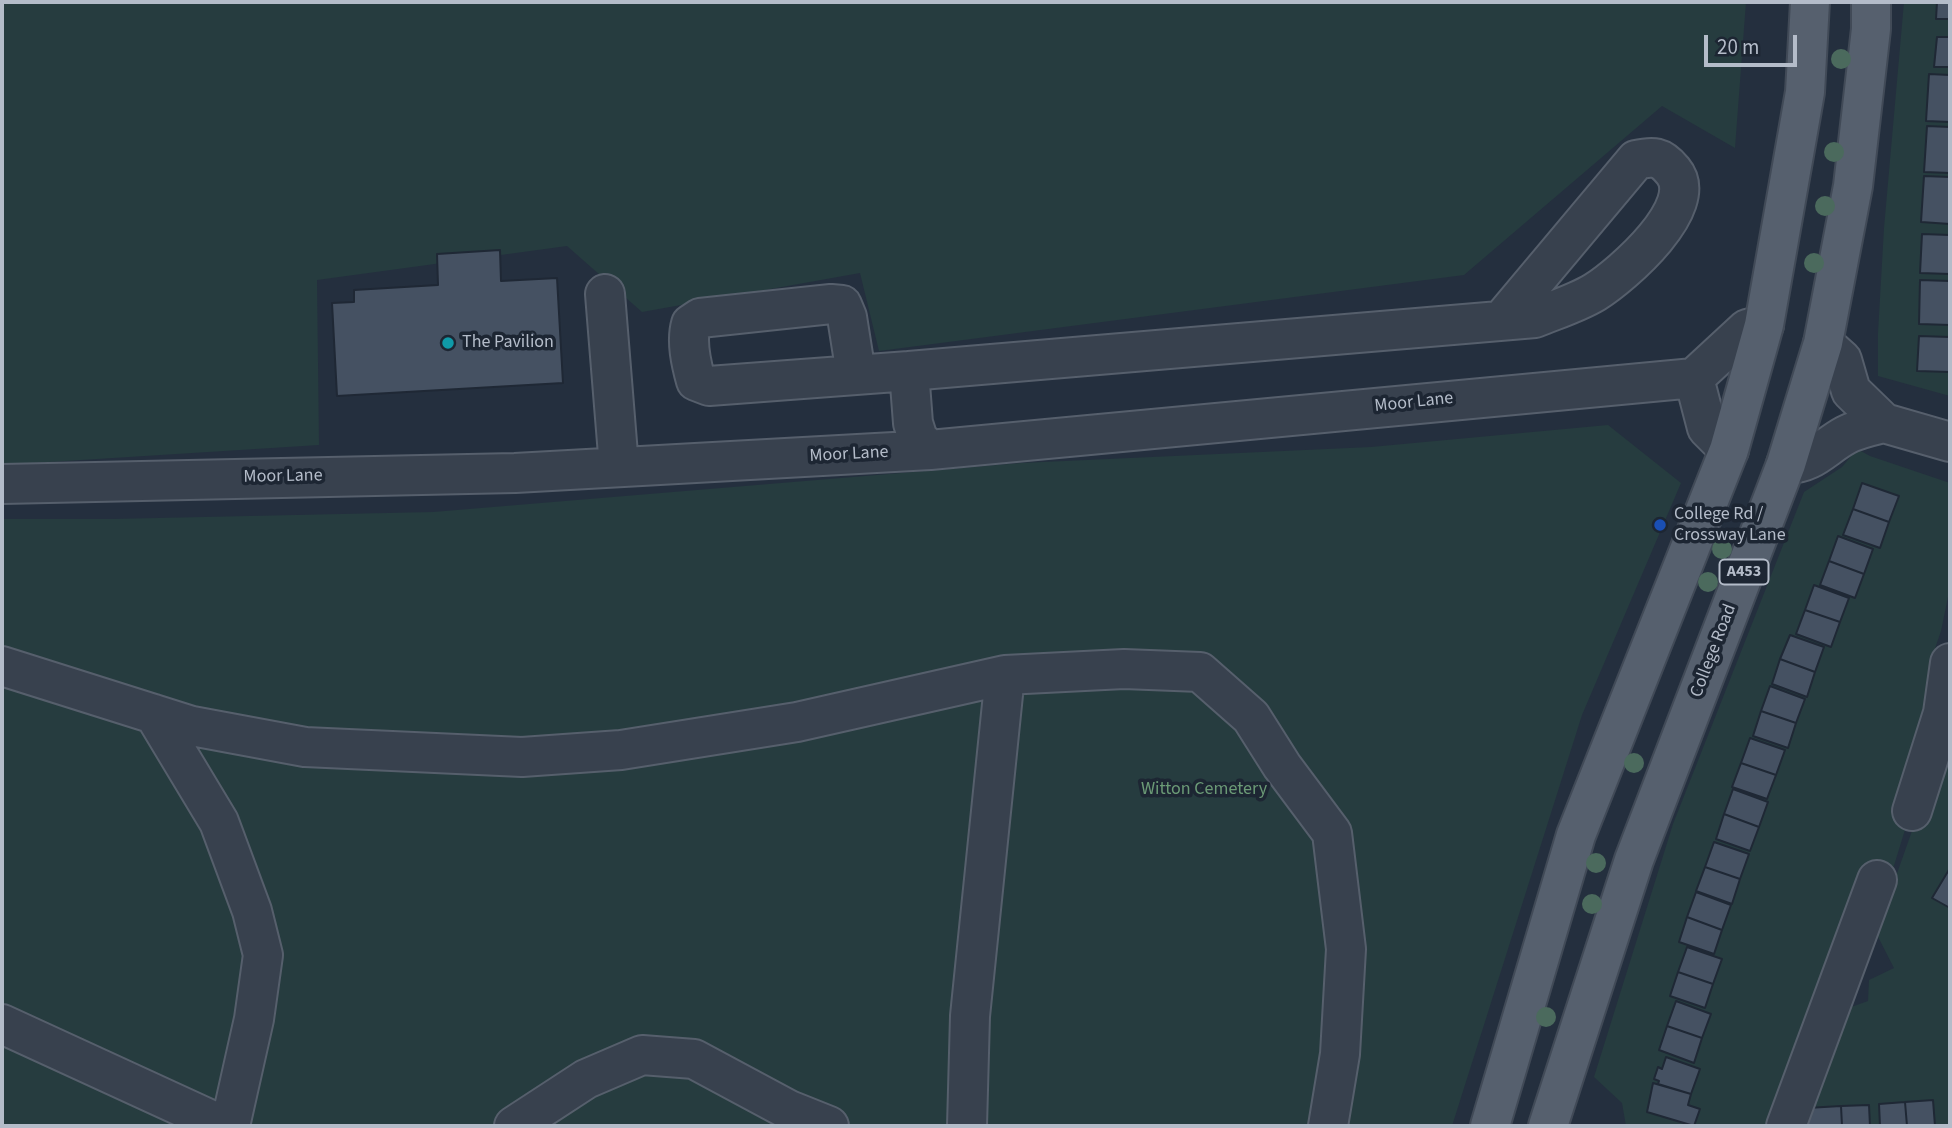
<!DOCTYPE html>
<html>
<head>
<meta charset="utf-8">
<style>
  body { margin:0 }
  #map { position:relative; width:1952px; height:1128px; overflow:hidden; background:#242f3e; font-family:"Source Sans 3",sans-serif }
  canvas { display:block }
  .frame { position:absolute; inset:0; border:4px solid #b4bcc9; pointer-events:none }
  .scale { position:absolute; left:1704px; top:35px; width:93px; height:32px; box-sizing:border-box; border:4px solid #b4bcc9; border-top:0; padding-left:9px; font-size:21px; line-height:24px; white-space:nowrap; color:#b4bcc9; -webkit-text-stroke:5px #1d2633; paint-order:stroke }
</style>
</head>
<body>
<div id="map">
<canvas width="1952" height="1128"></canvas>
<div class="frame"></div>
<div class="scale">20 m</div>
</div>
<script>
const g = document.querySelector('canvas').getContext('2d');
g.lineJoin = 'round';
function fillPath(path, color) {
  g.fillStyle = color;
  g.fill(path, 'evenodd');
}
function stroke(path, color, width, dash) {
  g.strokeStyle = color;
  g.lineWidth = width;
  g.lineCap = dash ? 'butt' : 'round';
  g.setLineDash(dash || []);
  g.stroke(path);
}
function write(font, color, halo, rows, align = 'center') {
  g.font = font + ' "Source Sans 3",sans-serif';
  g.lineWidth = 7;
  g.setLineDash([]);
  g.textBaseline = 'middle';
  g.strokeStyle = halo;
  g.fillStyle = color;
  for (const [text, x, y, turn = 0] of rows) {
    g.save();
    g.translate(x, y);
    g.rotate((+turn || 0) * Math.PI / 180);
    g.textAlign = isNaN(turn) ? turn : align;
    if (halo) g.strokeText(text, 0, 0);
    g.fillText(text, 0, 0);
    g.restore();
  }
}
fillPath(new Path2D(`
  M2 2H1746L1735 148 1662 106 1464 275 879 351 860 273 642 312 567 246 317 280 319 445 2 465Z
  M1904 2H1950V396L1878 376V333L1884 228Z
  M1608 425 1681 483 1582 715 1452 1126H2V519H112L433 512 1021 463 1371 447Z
  M1859 450 1870 456 1950 483V587L1941 631 1932 657 1908 820 1892 872 1779 1126H1626L1622 1103 1594 1077 1673 824 1804 492 1842 467 1853 454Z
  M1950 723V1126H1796L1843 1010 1868 1001 1869 980 1894 968 1876 933Z`), '#263c3f');
const building = new Path2D(`
  M1937 2H1950V19H1936Z
  M1937 37H1950V67H1934Z
  M1929 74 1950 75V122L1926 121Z
  M1927 126 1950 127V173L1924 172Z
  M1924 176 1950 177V224L1921 222Z
  M1922 234 1950 235V274L1920 273Z
  M500 250 501 281 557 278 563 383 337 396 332 303 354 302V290L438 285 437 254Z
  M1920 280 1950 281V325L1919 324Z
  M1919 336 1950 337V372L1917 371Z
  M1862 483 1899 496 1889 522 1853 509Z
  M1853 509 1889 522 1880 548 1843 535Z
  M1838 536 1873 549 1864 574 1829 561Z
  M1829 561 1864 574 1855 598 1820 585Z
  M1814 585 1849 598 1840 622 1805 610Z
  M1805 610 1840 622 1831 647 1796 634Z
  M1790 635 1824 647 1815 672 1780 659Z
  M1780 659 1815 672 1807 697 1772 684Z
  M1770 686 1805 699 1796 723 1761 711Z
  M1761 711 1796 723 1788 748 1753 736Z
  M1750 738 1785 750 1776 775 1741 763Z
  M1741 763 1776 775 1767 799 1732 787Z
  M1733 789 1768 802 1759 827 1724 814Z
  M1724 814 1759 827 1750 851 1716 839Z
  M1714 842 1749 854 1740 879 1705 867Z
  M1705 867 1740 879 1732 904 1696 891Z
  M1950 868V908L1932 898Z
  M1696 892 1731 905 1722 930 1687 917Z
  M1687 917 1722 930 1714 954 1679 942Z
  M1687 947 1722 959 1713 984 1678 972Z
  M1678 972 1713 984 1705 1008 1670 996Z
  M1676 1001 1711 1014 1702 1038 1667 1026Z
  M1667 1026 1702 1038 1694 1063 1659 1050Z
  M1666 1057 1700 1069 1691 1094 1658 1084 1659 1081 1654 1079 1658 1067 1662 1069Z
  M1653 1083 1691 1094 1688 1105 1700 1109 1694 1126 1647 1112Z
  M1933 1100 1935 1126H1907L1905 1102Z
  M1905 1102 1907 1126H1880L1879 1104Z
  M1869 1105 1870 1126H1842L1841 1106Z
  M1841 1106 1842 1126H1808L1807 1108Z`);
fillPath(building, '#455162');
stroke(building, '#1f2835', 2);
const minor = new Path2D(`
  M605 294 619 467
  M1823 343 1842 360 1851 391 1884 423 1950 442
  M909 371 1535 318C1554 310 1577 303 1595 292 1622 275 1702 206 1673 171 1661 156 1653 156 1636 160L1501 321
  M856 374 847 317 842 305 831 304 700 318 691 324C686 341 691 363 696 381L709 386 909 371 913 423 918 439 930 450
  M1694 378 1707 428 1729 450
  M1786 464C1812 465 1825 446 1846 435 1857 429 1872 426 1884 423
  M2 484 515 473 930 450 1694 378 1747 329 1764 325
  M2 666 192 726 305 747 522 757 621 750 797 722 1005 675 1124 669 1200 672 1251 717 1282 766 1332 833 1346 949 1340 1054 1328 1126
  M154 714 219 822 252 911 263 955 254 1019 230 1126
  M1912 811 1943 713 1950 663
  M2 1024 224 1126
  M514 1126 586 1079 642 1055 694 1059 789 1110 829 1126
  M967 1126 970 1016 1005 675
  M1786 1126 1877 880`);
const major = new Path2D(`
  M1490 1126 1576 835 1729 450 1764 325 1805 92 1810 2
  M1548 1126 1634 860 1786 464 1823 343 1853 186 1871 29V2`);
stroke(minor, '#565f6c', 42);
stroke(major, '#414a57', 42);
stroke(minor, '#38414e', 38);
stroke(major, '#56606e', 38);
g.fillStyle = '#4b6a5d';
for (const [x, y] of [
  [1841,59],
  [1834,152],
  [1825,206],
  [1814,263],
  [1722,549],
  [1708,582],
  [1634,763],
  [1596,863],
  [1592,904],
  [1546,1017]
]) {
  g.beginPath();
  g.arc(x, y, 10, 0, 2 * Math.PI);
  g.fill();
}
for (const [x, y, r, color] of [
  [448,343,7,"#0f9aa8"],
  [1660,525,7,"#1a4fb4"]
]) {
  const dot = new Path2D();
  dot.arc(x, y, r, 0, 2 * Math.PI);
  g.fillStyle = color;
  g.fill(dot);
  stroke(dot, '#1d2633', 2.5);
}
for (const [x, y, w] of [
  [1744,572,49]
]) {
  const box = new Path2D();
  box.roundRect(x - w / 2, y - 12.5, w, 25, 5);
  g.fillStyle = '#1d2633';
  g.fill(box);
  stroke(box, '#b4bcc9', 2);
}
write('bold 16px', '#b4bcc9', null, [
  ["A453",1744,572]
]);
write('18px', '#b4bcc9', '#1d2633', [
  ["The Pavilion",462,343],
  ["College Rd /",1674,515],
  ["Crossway Lane",1674,536]
], 'left');
write('18px', '#b4bcc9', '#1d2633', [
  ["Moor Lane",1414,403,-6],
  ["Moor Lane",849,455,-3],
  ["Moor Lane",283,477,-1],
  ["College Road",1714,651,-69]
]);
write('18px', '#6b9a76', '#1d2633', [
  ["Witton Cemetery",1204,790]
]);
</script>
</body>
</html>
